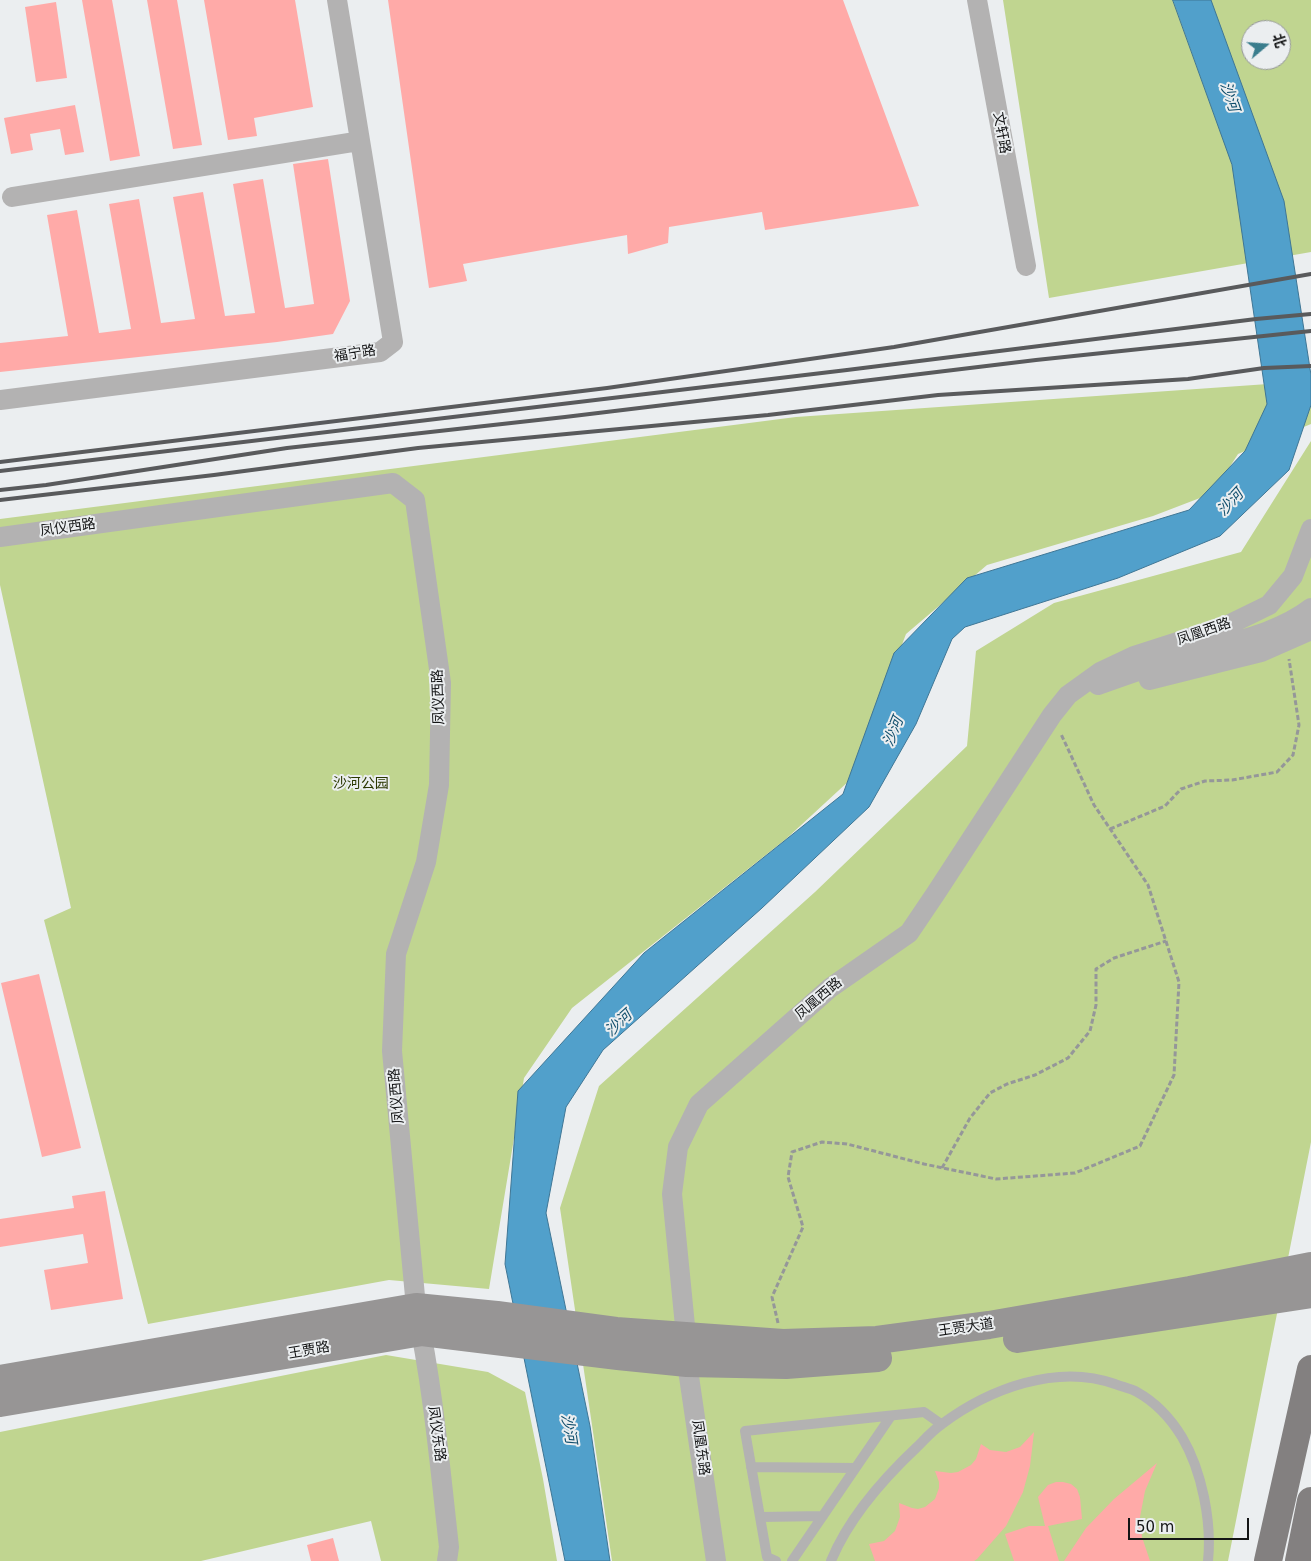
<!DOCTYPE html>
<html>
<head>
<meta charset="utf-8">
<style>
  body { margin:0 }
  #map { position:relative; width:1311px; height:1561px; overflow:hidden; background:#ebeef0; font-family:"DejaVu Sans","Noto Sans SC",sans-serif }
  canvas { display:block }
  .north { position:absolute; left:1241px; top:20px; width:50px; height:50px; box-sizing:border-box; background:#ebeef0; border:1px solid #959799; border-radius:50%; rotate:72deg; font-size:14px; font-weight:700; line-height:20px; text-align:center; color:#141516 }
  .north::after { content:''; display:block; margin:auto; width:18px; height:22px; background:#3a7d8d; clip-path:polygon(50% 0,100% 100%,50% 72%,0 100%) }
  .scale { position:absolute; left:1128px; top:1518px; width:121px; height:22px; box-sizing:border-box; border:2px solid #141516; border-top:0; padding-left:6px; font-size:15px; line-height:18px; white-space:nowrap; color:#141516; -webkit-text-stroke:4px #ebeef0; paint-order:stroke }
</style>
</head>
<body>
<div id="map">
<canvas width="1311" height="1561"></canvas>
<div class="north">北</div>
<div class="scale">50 m</div>
</div>
<script>
const g = document.querySelector('canvas').getContext('2d');
g.lineJoin = 'round';
function fillPath(path, color) {
  g.fillStyle = color;
  g.fill(path, 'evenodd');
}
function stroke(path, color, width, dash) {
  g.strokeStyle = color;
  g.lineWidth = width;
  g.lineCap = dash ? 'butt' : 'round';
  g.setLineDash(dash || []);
  g.stroke(path);
}
function write(font, color, halo, rows, align = 'center') {
  g.font = font + ' "DejaVu Sans","Noto Sans SC",sans-serif';
  g.lineWidth = 4;
  g.setLineDash([]);
  g.textBaseline = 'middle';
  g.strokeStyle = halo;
  g.fillStyle = color;
  for (const [text, x, y, turn = 0] of rows) {
    g.save();
    g.translate(x, y);
    g.rotate((+turn || 0) * Math.PI / 180);
    g.textAlign = isNaN(turn) ? turn : align;
    if (halo) g.strokeText(text, 0, 0);
    g.fillText(text, 0, 0);
    g.restore();
  }
}
fillPath(new Path2D(`
  M1003 0H1311V252L1049 298ZM1251 30H1281V60H1251Z
  M1311 381V424L1238 454 1213 493 1153 516 987 565 906 634 851 779 786 839 572 1008 524 1078 489 1289 389 1280 148 1324 44 920 71 908 0 585V519L796 417Z
  M1311 441V1142L1228 1561H612L560 1208 599 1086 815 892 967 746 976 651 1054 603 1241 552Z
  M386 1355 488 1372 525 1392 543 1479 557 1561H381L371 1521 201 1561H0V1432Z`), '#c0d590');
const water = new Path2D(`
  M1173 0H1211L1284 201 1311 375V405L1289 470 1220 536 1118 578 965 627 952 639 916 724 869 807 762 908 603 1050 566 1107 546 1213 590 1426 610 1561H565L505 1264 518 1091 644 953 843 794 894 653 967 578 1189 510 1245 451 1267 404 1232 165Z`);
fillPath(water, '#51a0cb');
stroke(water, '#3f7695', 1);
fillPath(new Path2D(`
  M82 0H112L140 156 110 161Z
  M147 0H177L202 145 173 149Z
  M204 0H295L313 107 254 118 257 136 228 140Z
  M388 0H843L919 206 765 230 762 212 669 227 668 243 628 254 627 235 463 264 467 281 429 288Z
  M56 2 67 78 36 82 25 7Z
  M75 105 84 152 65 155 60 129 30 134 33 150 11 154 4 118Z
  M328 159 350 301 333 334 277 342 0 372V343L68 336 47 215 77 210 99 333 131 329 109 204 139 199 161 323 195 319 173 197 203 192 225 316 255 313 233 184 263 179 285 308 314 304 293 164Z
  M39 974 81 1148 42 1157 1 983Z
  M105 1191 123 1299 51 1310 44 1270 88 1263 83 1234 0 1247V1219L74 1208 72 1196Z
  M1034 1432 1030 1466 1023 1492 1006 1526 977 1559 974 1561H875L869 1544 884 1541 895 1531 900 1517 899 1503 912 1508 918 1509 925 1507 935 1499 939 1488V1482L935 1471 951 1473 958 1472 971 1465 976 1459 981 1444 990 1450 1006 1452 1020 1447Z
  M1157 1463 1145 1491 1140 1517 1142 1537 1150 1561H1064L1086 1528 1114 1499Z
  M1056 1482H1063L1071 1484 1077 1489 1080 1497 1082 1519 1048 1526 1059 1561H1014L1005 1534 1029 1526H1045L1038 1497 1048 1485Z
  M333 1538 339 1561H311L307 1545Z`), '#ffaaa8');
stroke(new Path2D(`
  M1110 829 1165 806 1181 789 1205 781 1232 780 1277 772 1293 755 1299 725 1289 659
  M942 1168 970 1118 990 1093 1007 1084 1035 1075 1068 1058 1090 1031 1096 1005V969L1114 958 1166 941
  M778 1323 772 1297 803 1227 788 1177 792 1152 822 1142 847 1144 924 1164 996 1179 1075 1173 1140 1146 1174 1075 1179 982 1148 885 1094 805 1061 734`), '#959799', 3, [5, 2.5]);
stroke(new Path2D(`
  M751 1467 855 1468
  M761 1517 823 1516
  M776 1561 767 1557 745 1431 924 1412 941 1424
  M792 1561 891 1416
  M831 1561C849 1517 883 1479 917 1447 925 1439 933 1430 942 1424 989 1389 1057 1363 1115 1384 1122 1387 1130 1388 1137 1392 1155 1402 1171 1419 1182 1437 1202 1471 1212 1522 1208 1561`), '#b3b2b2', 10);
stroke(new Path2D(`
  M977 0 1026 266
  M12 197 360 141
  M0 400 380 352 393 342 337 0
  M0 537 393 483 415 500 441 683 439 785 426 862 396 954 392 1051 416 1307C433 1386 440 1467 449 1547L447 1561
  M1149 680 1261 652 1311 630
  M1098 685C1130 674 1161 662 1193 653 1234 641 1277 634 1311 608
  M716 1561 687 1363 686 1336 672 1194 678 1147 699 1104 830 988 909 933 936 893 1052 715 1068 695 1100 672 1134 656 1224 627 1269 605 1293 576 1311 529`), '#b3b2b2', 20);
stroke(new Path2D(`
  M1017 1339 1311 1294
  M0 1379 416 1307 497 1315 616 1331 783 1343 877 1340 989 1325 1190 1290 1311 1266
  M0 1403 422 1332 618 1356 687 1363 786 1365 878 1358`), '#979595', 28);
stroke(new Path2D(`
  M1268 1561 1311 1369
  M1299 1561 1311 1501`), '#838080', 28);
stroke(new Path2D(`
  M0 462 607 388 894 347 1311 274
  M0 471 847 370 1256 319 1311 314
  M0 490 46 485 287 448 565 417 1036 360 1311 331
  M0 500 214 475 418 448 768 415 938 395 1188 379 1264 368 1311 366`), '#595a5c', 4);
write('14px', '#141516', '#ebeef0', [
  ["文轩路",1001,133,80],
  ["福宁路",355,354,-9],
  ["凤仪西路",68,528,-8],
  ["凤凰西路",1204,632,-19],
  ["凤仪西路",439,697,-92],
  ["凤凰西路",819,999,-40],
  ["凤仪西路",397,1096,-95],
  ["王贾大道",966,1328,-8],
  ["王贾路",309,1351,-10],
  ["凤仪东路",436,1434,82],
  ["凤凰东路",700,1448,82]
]);
write('14px', '#2b3800', '#ebeef0', [
  ["沙河公园",361,784]
]);
write('italic 15px', '#104e6c', '#ebeef0', [
  ["沙河",1229,97,71],
  ["沙河",1231,503,-47],
  ["沙河",894,732,-68],
  ["沙河",619,1024,-43],
  ["沙河",568,1429,81]
]);
</script>
</body>
</html>
